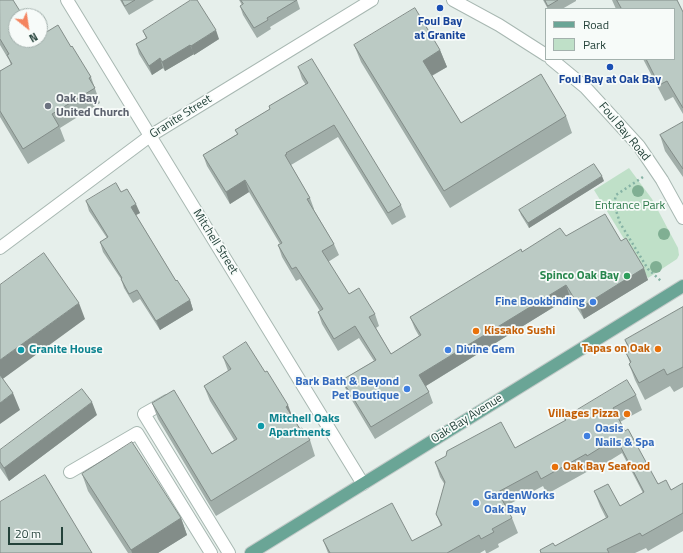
<!DOCTYPE html>
<html>
<head>
<meta charset="utf-8">
<style>
  body { margin:0 }
  #map { position:relative; width:683px; height:553px; overflow:hidden; background:#e6efeb; font-family:"Titillium Web",sans-serif }
  canvas { display:block }
  .legend { position:absolute; left:545px; top:8px; width:130px; height:52px; box-sizing:border-box; background:#f7fbf9; border:1px solid #a3b1ad; margin:0; padding:5px 7px; list-style:none; font-size:12px; color:#24423a }
  .legend li { display:flex; align-items:center; gap:8px; height:20px }
  .legend b { width:20px; border:1px solid #a3b1ad }
  .north { position:absolute; left:8px; top:8px; width:40px; height:40px; box-sizing:border-box; background:#f7fbf9; border:1px solid #a3b1ad; border-radius:50%; rotate:150deg; font-size:11px; font-weight:700; line-height:16px; text-align:center; color:#24423a }
  .north::after { content:''; display:block; margin:auto; width:14px; height:18px; background:#f4845f; clip-path:polygon(50% 0,100% 100%,50% 72%,0 100%) }
  .scale { position:absolute; left:8px; top:527px; width:55px; height:18px; box-sizing:border-box; border:2px solid #24423a; border-top:0; padding-left:5px; font-size:12px; line-height:14px; white-space:nowrap; color:#24423a; -webkit-text-stroke:3px #f7fbf9; paint-order:stroke }
</style>
</head>
<body>
<div id="map">
<canvas width="683" height="553"></canvas>
<ul class="legend">
<li><b style="height:5px;background:#6aa596"></b>Road</li>
<li><b style="height:11px;background:#bfe0c8"></b>Park</li>
</ul>
<div class="north">N</div>
<div class="scale">20 m</div>
</div>
<script>
const g = document.querySelector('canvas').getContext('2d');
g.lineJoin = 'round';
function fillPath(path, color) {
  g.fillStyle = color;
  g.fill(path, 'evenodd');
}
function stroke(path, color, width, dash) {
  g.strokeStyle = color;
  g.lineWidth = width;
  g.lineCap = dash ? 'butt' : 'round';
  g.setLineDash(dash || []);
  g.stroke(path);
}
function write(font, color, halo, rows, align = 'center') {
  g.font = font + ' "Titillium Web",sans-serif';
  g.lineWidth = 3.5;
  g.setLineDash([]);
  g.textBaseline = 'middle';
  g.strokeStyle = halo;
  g.fillStyle = color;
  for (const [text, x, y, turn = 0] of rows) {
    g.save();
    g.translate(x, y);
    g.rotate((+turn || 0) * Math.PI / 180);
    g.textAlign = isNaN(turn) ? turn : align;
    if (halo) g.strokeText(text, 0, 0);
    g.fillText(text, 0, 0);
    g.restore();
  }
}
fillPath(new Path2D(`
  M629 168 652 199 678 248 679 255 677 259 648 278 594 190Z`), '#bfe0c8');
const minor = new Path2D(`
  M67 0 363 484
  M453 0 499 25 546 55
  M551 59 585 87 639 146 662 180 683 218
  M0 248 150 136 372 0
  M167 401 144 414 229 553
  M70 472 137 433 211 553`);
const major = new Path2D(`
  M251 553 683 286`);
stroke(minor, '#a8b8b2', 14);
stroke(major, '#c2cac8', 14);
stroke(new Path2D(`
  M643 177 616 195 614 204 620 223 648 269 661 281`), '#86b3a5', 2.5, [2, 3]);
stroke(minor, '#fff', 12);
stroke(major, '#6aa596', 12);
g.fillStyle = '#80af93';
for (const [x, y] of [
  [638,191],
  [664,234],
  [656,267]
]) {
  g.beginPath();
  g.arc(x, y, 6, 0, 2 * Math.PI);
  g.fill();
}
fillPath(new Path2D(`
  M0 0 16 40 71 47 91 77 100 103 60 128 65 141 28 164 0 117V71L11 65 9 60 0 45Z
  M120 0H154L129 15Z
  M239 0H297L300 9 270 27 271 29 257 38 243 15 240 6 242 5Z
  M543 0H576V1L562 9H548Z
  M612 0H677L683 12V114L673 97 665 101 643 59H674V9H616Z
  M143 31 219 39 194 55V54L165 71 163 68 152 75 139 54 136 44 146 38Z
  M354 45 440 50 447 67 432 76 461 123 566 116 572 133 450 208 361 62Z
  M298 67 401 205 406 217 392 225 338 137 291 165 310 198 314 209V210L334 244 339 255 328 262 349 294 375 314 379 326 376 328 391 354 419 336 415 329 410 317 522 252 566 236 621 241 648 280 584 319 570 297 426 386 429 392 433 403 375 439 347 392 342 380 374 361 359 338 338 351 322 324 318 312 320 311 300 279 296 281 282 257 278 245 280 244 249 192 230 204 207 166 203 155 237 134 235 130 270 109 269 106 306 85 302 79Z
  M683 122V177L665 151 660 135Z
  M604 181 529 228 521 215 519 210Z
  M121 192 140 213 136 215 176 281 190 300 193 310 160 330 140 299 133 303 124 288 121 279 103 252 100 242 107 238 89 211 86 201Z
  M683 307V387L674 392 670 386 645 400 635 380 629 364 630 363 626 353 629 351 625 340Z
  M223 357 292 415 300 429 310 440 315 456 216 516 158 419 152 403 212 454 234 440 210 401 204 386 228 371Z
  M636 395 642 410 620 422 658 484 671 490 683 484V531L648 551 646 548 635 553H541L540 550 555 546 606 518 600 506 594 491 620 506 643 493 622 453 593 471 592 469 547 494 543 486 506 506 512 518 518 533 498 544 499 547 488 553H486L485 550 480 553H328L323 540 412 541 441 526 436 514 445 485 440 477 435 462 515 448 565 421 564 418Z
  M97 415 9 481 0 468V462Z
  M82 474 181 518 187 535 158 553H128L88 491Z`), '#a1aea9');
fillPath(new Path2D(`
  M216 30 219 39 194 55 191 46Z
  M190 45 194 54 165 71 162 62Z
  M440 50 447 67 429 77 423 61Z
  M160 58 163 68 152 75 149 66Z
  M602 176 604 181 529 228 528 223Z
  M245 180 249 192 230 204 226 192Z
  M136 204 140 213 134 216 131 207Z
  M644 268 648 280 584 319 580 308Z
  M566 285 570 297 424 387 419 375Z
  M190 300 193 310 160 330 156 321Z
  M79 303 85 319 0 381V360Z
  M13 393 20 410 0 424V403Z
  M92 402 97 415 9 481 4 468Z
  M288 405 294 421 286 407Z
  M181 518 187 535 158 553H132L131 550Z`), '#838d89');
const building = new Path2D(`
  M0 0H13L23 16H16V40H40V36L58 25 71 47 72 46 91 77 89 78 95 88 52 114 59 126 23 149 0 111V71L12 64 7 55 9 54 0 39Z
  M122 0H135L125 6Z
  M191 0H197L216 30 191 46 190 45 162 62 160 58 149 66 136 44 147 38 143 31Z
  M241 0H297L267 18 268 20 254 28 240 6 243 4Z
  M545 0H558L548 6Z
  M617 0H677L683 12V108L667 81 659 85 646 59H674V9H622Z
  M415 8 440 50 423 61 461 123 541 74 566 116 444 191 354 45Z
  M312 59 401 205 388 213 334 125 286 153 287 154 285 155 310 198 307 199 334 244 322 251 349 294 359 288 375 314 369 317 391 354 421 335 410 317 521 249 522 252 560 228 566 236 605 214 621 241 626 238 644 268 580 308 566 285 419 375 429 392 371 427 342 380 376 360 355 326 334 339 318 312 323 309 296 267 292 269 278 245 282 243 245 180 226 192 203 155 238 134 235 130 270 109 269 106 308 83 298 67Z
  M683 122V169L660 135Z
  M594 164 602 176 528 223 519 210Z
  M116 183 121 192 127 189 136 204 131 207 176 281 177 280 190 300 156 321 137 290 129 294 121 279 122 278 100 242 108 237 86 201Z
  M44 253 79 303 0 360V285Z
  M683 307V367L667 375 664 369 639 383 629 364 631 362 626 353 631 351 625 340Z
  M246 342 265 372 267 371 288 405 286 407 300 429 302 428 310 440 211 501 152 403 174 390 212 454 237 439 204 386 231 369 223 357Z
  M0 375 13 393 0 403Z
  M627 380 636 395 613 408 625 431 628 429 658 484 666 480 671 490 683 483V513L642 536 640 533 607 549 609 553H541L540 550 553 543 555 546 608 517 594 491 608 484 620 506 644 492 616 438 587 456 586 454 541 479 537 471 498 492 512 518 492 529 494 532 481 539 479 535 447 553H330L323 540 392 503 412 541 442 525 436 514 445 482 435 462 446 456 447 451 501 422 515 448 566 420 564 418Z
  M82 389 92 402 4 468 0 462V450Z
  M132 442 181 518 131 550 82 474Z
  M45 475 92 553H0V502Z`);
fillPath(building, '#bbcac4');
stroke(building, '#838d89', 1);
for (const [x, y, r, color] of [
  [440,8,4,"#1a4fb4"],
  [610,67,4,"#1a4fb4"],
  [48,106,4,"#6b7280"],
  [627,276,4,"#2e9e5b"],
  [593,302,4,"#3f7fe0"],
  [476,331,4,"#e8710a"],
  [658,349,4,"#e8710a"],
  [21,350,4,"#0f9aa8"],
  [448,350,4,"#3f7fe0"],
  [407,389,4,"#3f7fe0"],
  [627,414,4,"#e8710a"],
  [261,426,4,"#0f9aa8"],
  [587,436,4,"#3f7fe0"],
  [555,467,4,"#e8710a"],
  [476,503,4,"#3f7fe0"]
]) {
  const dot = new Path2D();
  dot.arc(x, y, r, 0, 2 * Math.PI);
  g.fillStyle = color;
  g.fill(dot);
  stroke(dot, '#f7fbf9', 1.5);
}
write('bold 12px', '#164399', '#f7fbf9', [
  ["Foul Bay",440,22],
  ["at Granite",440,36],
  ["Foul Bay at Oak Bay",610,80]
]);
write('bold 12px', '#5b616d', '#f7fbf9', [
  ["Oak Bay",56,99],
  ["United Church",56,113]
], 'left');
write('12px', '#24423a', '#f7fbf9', [
  ["Granite Street",181,117,-32],
  ["Foul Bay Road",624,132,50],
  ["Mitchell Street",215,242,58],
  ["Oak Bay Avenue",467,419,-32]
]);
write('12px', '#2d7a4b', '#f7fbf9', [
  ["Entrance Park",630,206]
]);
write('bold 12px', '#27864d', '#f7fbf9', [
  ["Spinco Oak Bay",619,276]
], 'right');
write('bold 12px', '#366cbe', '#f7fbf9', [
  ["Fine Bookbinding",585,302,"right"],
  ["Divine Gem",456,350],
  ["Bark Bath & Beyond",399,382,"right"],
  ["Pet Boutique",399,396,"right"],
  ["Oasis",595,429],
  ["Nails & Spa",595,443],
  ["GardenWorks",484,496],
  ["Oak Bay",484,510]
], 'left');
write('bold 12px', '#c56008', '#f7fbf9', [
  ["Kissako Sushi",484,331],
  ["Tapas on Oak",650,349,"right"],
  ["Villages Pizza",619,414,"right"],
  ["Oak Bay Seafood",563,467]
], 'left');
write('bold 12px', '#0d838f', '#f7fbf9', [
  ["Granite House",29,350],
  ["Mitchell Oaks",269,419],
  ["Apartments",269,433]
], 'left');
</script>
</body>
</html>
